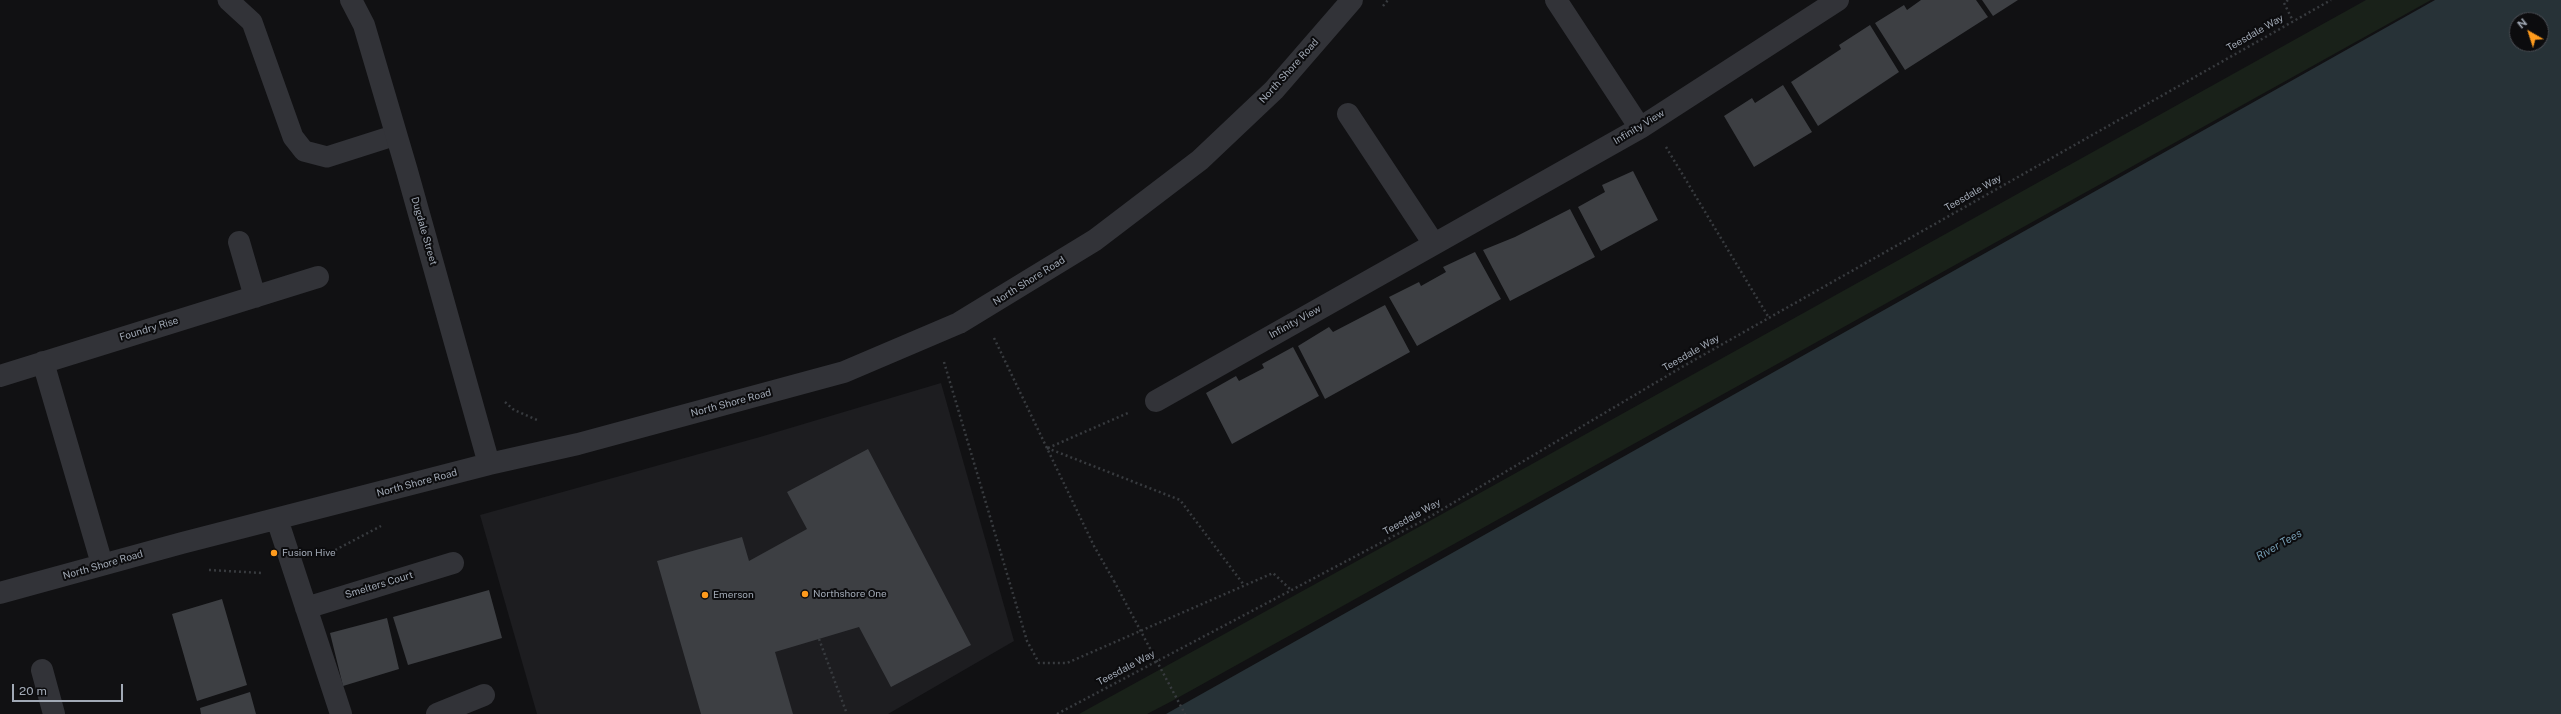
<!DOCTYPE html>
<html>
<head>
<meta charset="utf-8">
<style>
  body { margin:0 }
  #map { position:relative; width:2561px; height:714px; overflow:hidden; background:#111113; font-family:"Public Sans",sans-serif }
  canvas { display:block }
  .north { position:absolute; left:2509px; top:12px; width:40px; height:40px; box-sizing:border-box; background:#0c0c0e; border:1px solid #484b51; border-radius:50%; rotate:321deg; font-size:11px; font-weight:700; line-height:16px; text-align:center; color:#a1a9b5 }
  .north::after { content:''; display:block; margin:auto; width:14px; height:18px; background:#ff9b1d; clip-path:polygon(50% 0,100% 100%,50% 72%,0 100%) }
  .scale { position:absolute; left:12px; top:684px; width:111px; height:18px; box-sizing:border-box; border:2px solid #a1a9b5; border-top:0; padding-left:5px; font-size:12px; line-height:14px; white-space:nowrap; color:#a1a9b5; -webkit-text-stroke:3px #0c0c0e; paint-order:stroke }
</style>
</head>
<body>
<div id="map">
<canvas width="2561" height="714"></canvas>
<div class="north">N</div>
<div class="scale">20 m</div>
</div>
<script>
const g = document.querySelector('canvas').getContext('2d');
g.lineJoin = 'round';
function fillPath(path, color) {
  g.fillStyle = color;
  g.fill(path, 'evenodd');
}
function stroke(path, color, width, dash) {
  g.strokeStyle = color;
  g.lineWidth = width;
  g.lineCap = dash ? 'butt' : 'round';
  g.setLineDash(dash || []);
  g.stroke(path);
}
function write(font, color, halo, rows, align = 'center') {
  g.font = font + ' "Public Sans",sans-serif';
  g.lineWidth = 4;
  g.setLineDash([]);
  g.textBaseline = 'middle';
  g.strokeStyle = halo;
  g.fillStyle = color;
  for (const [text, x, y, turn = 0] of rows) {
    g.save();
    g.translate(x, y);
    g.rotate((+turn || 0) * Math.PI / 180);
    g.textAlign = isNaN(turn) ? turn : align;
    if (halo) g.strokeText(text, 0, 0);
    g.fillText(text, 0, 0);
    g.restore();
  }
}
fillPath(new Path2D(`
  M941 383 1014 641 888 714H537L480 515 760 437Z`), '#1d1d20');
fillPath(new Path2D(`
  M2366 0H2431L1172 701 1147 714H1079L1417 528Z`), '#192119');
fillPath(new Path2D(`
  M2435 0H2561V714H1166ZM2517 20H2541V44H2517Z`), '#273237');
fillPath(new Path2D(`
  M1921 0H1976L1988 17 1905 70 1875 23 1904 5 1907 10Z
  M1982 0H2018L1993 16Z
  M1870 25 1899 72 1818 126 1791 82 1841 49 1839 45Z
  M1783 85 1812 132 1754 167 1724 116 1752 98 1755 103Z
  M1633 171 1658 220 1601 251 1578 207 1605 192 1602 185Z
  M1570 209 1595 257 1510 301 1483 250 1515 237Z
  M1475 252 1501 299 1417 346 1389 297 1419 282 1421 286 1446 272 1443 267Z
  M1385 305 1410 352 1325 399 1298 346 1329 327 1333 332Z
  M1293 347 1319 396 1232 444 1206 393 1236 376 1239 381 1264 368 1262 364Z
  M868 449 971 645 891 687 859 627 775 652 793 714H701L657 561 742 537 749 561 807 529 787 492Z
  M489 590 502 638 408 665 393 617Z
  M222 599 247 685 197 701 172 614Z
  M387 618 399 669 343 686 330 633Z
  M250 692 256 714H201L200 708Z`), '#3d3f43');
stroke(new Path2D(`
  M2288 0 2284 3 2293 21
  M1383 6 1388 0
  M1666 147 1769 318
  M994 338 1094 546 1114 581
  M944 362 1027 641 1039 663H1067L1273 573 1291 590
  M505 402 514 410 537 420
  M1047 448 1180 500 1244 585
  M1048 448 1128 413
  M322 557 381 526
  M209 570 262 573
  M819 639 847 714
  M1057 714 1426 519 1682 367 2331 0`), '#383b3f', 2.5, [2, 3]);
stroke(new Path2D(`
  M228 0 252 22 293 137 304 151 327 157 396 135`), '#323338', 21);
stroke(new Path2D(`
  M351 0 364 25 407 171 489 464
  M1556 0 1640 128
  M1348 114 1434 244
  M239 242 255 297
  M43 362 102 564
  M0 376 318 277
  M1156 401 1640 128 1838 0
  M277 519 341 714
  M0 593 182 543 489 464 578 444 844 372 959 323 1095 240 1200 160 1274 90 1352 0
  M306 608 453 563
  M42 670 54 714
  M437 714 484 695`), '#323338', 22);
stroke(new Path2D(`
  M1114 581 1185 714`), '#383b3f', 2.5, [2, 3]);
for (const [x, y, r, color] of [
  [274,553,4,"#ff9b1d"],
  [805,594,4,"#ff9b1d"],
  [705,595,4,"#ff9b1d"]
]) {
  const dot = new Path2D();
  dot.arc(x, y, r, 0, 2 * Math.PI);
  g.fillStyle = color;
  g.fill(dot);
  stroke(dot, '#0c0c0e', 1.5);
}
write('10px', '#a1a9b5', '#0c0c0e', [
  ["Teesdale Way",2255,33,-30],
  ["North Shore Road",1289,71,-48],
  ["Infinity View",1639,127,-31],
  ["Teesdale Way",1973,193,-30],
  ["Dugdale Street",424,231,74],
  ["North Shore Road",1029,281,-32],
  ["Infinity View",1295,322,-29],
  ["Foundry Rise",149,329,-17],
  ["Teesdale Way",1691,353,-30],
  ["North Shore Road",731,403,-15],
  ["North Shore Road",417,483,-15],
  ["Teesdale Way",1412,517,-29],
  ["North Shore Road",103,565,-16],
  ["Smelters Court",379,585,-17],
  ["Teesdale Way",1126,668,-28]
]);
write('10px', '#a1a9b5', '#0c0c0e', [
  ["Fusion Hive",282,553],
  ["Northshore One",813,594],
  ["Emerson",713,595]
], 'left');
write('italic 11px', '#759db3', '#0c0c0e', [
  ["River Tees",2279,545,-30]
]);
</script>
</body>
</html>
